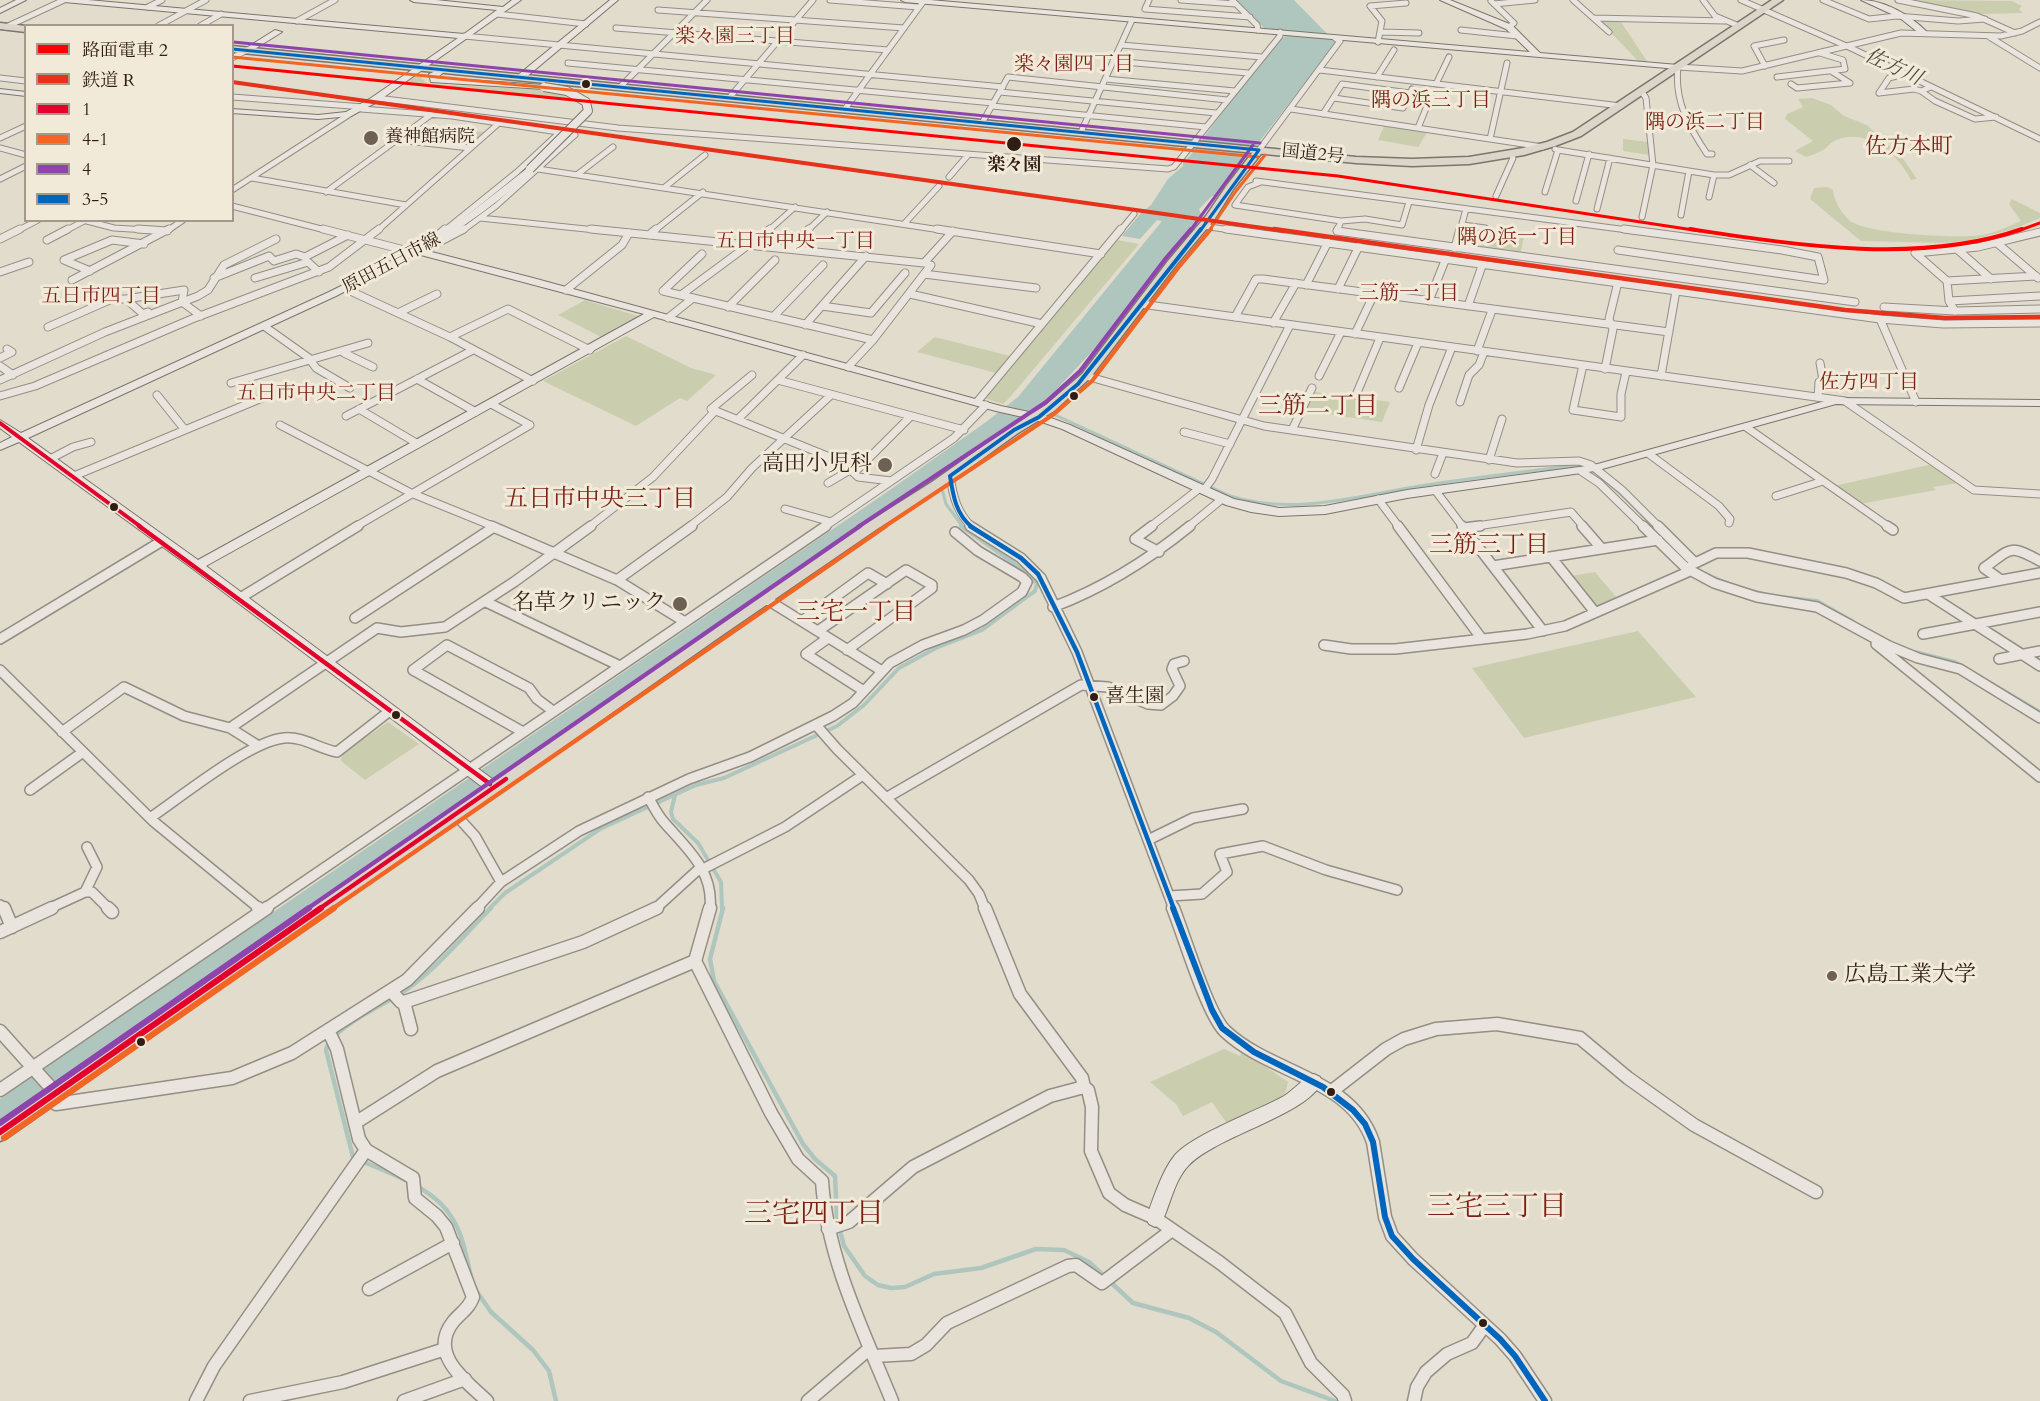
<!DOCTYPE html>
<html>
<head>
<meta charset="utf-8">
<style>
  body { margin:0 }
  #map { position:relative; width:2040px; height:1401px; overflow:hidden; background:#e2dccd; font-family:Cardo,"Noto Serif JP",serif }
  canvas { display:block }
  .legend { position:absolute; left:24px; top:24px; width:210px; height:198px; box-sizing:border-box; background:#f2ead9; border:2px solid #a4988a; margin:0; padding:8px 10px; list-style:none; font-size:18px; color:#301d13 }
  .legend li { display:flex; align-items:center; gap:12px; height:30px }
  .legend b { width:30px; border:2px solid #a4988a }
</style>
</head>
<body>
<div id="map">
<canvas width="2040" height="1401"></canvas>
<ul class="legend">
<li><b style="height:8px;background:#f00"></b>路面電車 2</li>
<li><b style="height:8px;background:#e7311b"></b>鉄道 R</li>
<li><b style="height:8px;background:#e4002b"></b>1</li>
<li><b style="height:8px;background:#f26522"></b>4-1</li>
<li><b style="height:8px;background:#8e44ad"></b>4</li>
<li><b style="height:8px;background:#0065bd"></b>3-5</li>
</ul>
</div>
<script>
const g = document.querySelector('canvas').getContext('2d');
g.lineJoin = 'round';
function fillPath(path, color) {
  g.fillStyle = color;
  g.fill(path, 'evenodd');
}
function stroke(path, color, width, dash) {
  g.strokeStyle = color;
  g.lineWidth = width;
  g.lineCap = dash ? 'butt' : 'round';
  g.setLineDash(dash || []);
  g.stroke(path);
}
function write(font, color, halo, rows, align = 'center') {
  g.font = font + ' Cardo,"Noto Serif JP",serif';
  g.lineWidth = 6;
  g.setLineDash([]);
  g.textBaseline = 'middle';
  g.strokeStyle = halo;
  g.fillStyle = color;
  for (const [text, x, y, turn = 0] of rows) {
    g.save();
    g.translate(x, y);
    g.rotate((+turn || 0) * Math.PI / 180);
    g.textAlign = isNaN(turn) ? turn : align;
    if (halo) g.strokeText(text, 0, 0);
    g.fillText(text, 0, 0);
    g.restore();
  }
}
fillPath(new Path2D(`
  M1906 0 2012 1 2022 6 2019 9 2023 13 1981 14Z
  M1598 19H1619L1647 61H1638Z
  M417 73 425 82 431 84 550 90 573 99 404 82Z
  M1812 98 1831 105 1844 116 1867 125 1904 160 1917 179 1911 180C1898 154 1866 126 1834 141 1830 143 1827 148 1823 150 1818 153 1811 155 1806 157L1795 151 1813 141 1785 119 1787 114 1803 107 1798 99Z
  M1385 124 1428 131 1418 147 1378 140Z
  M450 129 485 132 468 147 434 142Z
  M1623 139 1648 142 1649 155 1623 151Z
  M1827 187 1833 190C1834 201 1841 213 1850 221 1868 234 1959 239 1982 235 1995 233 2009 226 2021 221L2009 204 2012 199 2040 213V218L2014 229 1967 241 1943 243 1861 241 1810 199 1814 188Z
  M1486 232 1524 237 1520 256 1479 250Z
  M1117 240 1139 244 1012 395 1003 404 984 398Z
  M585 300 641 317 603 338 558 315Z
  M626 336 691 368 716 375 687 401 680 398 636 426 543 381Z
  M935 337 1010 356 996 373 917 352Z
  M1315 392 1390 402 1382 422 1306 411Z
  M1933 464 1959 483 1933 487 1936 490 1860 504 1834 486Z
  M1595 572 1617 598 1597 608 1571 576Z
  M1638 631 1696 697 1524 738 1472 668Z
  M388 722 419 744 365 780 341 761 342 753Z
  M1224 1049 1240 1056 1242 1051 1247 1054 1288 1082 1285 1095 1228 1125 1212 1102 1183 1116 1176 1104 1150 1082Z`), '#caceae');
fillPath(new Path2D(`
  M1235 0H1294L1336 43 1217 196H1212L1199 209 1201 214 1193 227 1111 331 1044 403 943 474 934 478 931 476 0 1120V1099L887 492 986 422 1018 397 1162 221 1157 220 1140 239 1122 236 1141 213 1151 205 1168 179 1183 166V162L1189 157 1275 43 1286 36 1281 30 1264 28Z`), '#aec6bd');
stroke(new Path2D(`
  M1038 407 1230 496C1294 516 1356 496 1420 486 1470 478 1521 472 1571 466 1606 474 1629 502 1653 527
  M941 485 946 504 963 527`), '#aec6bd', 3);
stroke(new Path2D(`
  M1652 526 1658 532
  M1706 574 1724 582
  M1748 590 1764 594
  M1781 597 1817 601 1852 621
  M1915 652 1955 662 2040 712
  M675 795 671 812 673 819 698 843 721 882 722 909
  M489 909 505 893 600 829 696 785 724 778 837 726 864 705 899 668 936 648 982 630 1035 591 1037 584 1025 571 961 526`), '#aec6bd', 4);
stroke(new Path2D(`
  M723 908 710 959 714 981 803 1144 815 1159 835 1176 837 1219 844 1246 865 1276 878 1285 891 1288 905 1287 934 1274 981 1268 1036 1249 1064 1250 1089 1262 1133 1303 1189 1318 1216 1332 1281 1381 1335 1401
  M471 1276C466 1256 463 1235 452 1218 433 1185 386 1173 353 1157L326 1050C330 1030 378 1007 395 997 432 975 461 938 491 908
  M475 1289 491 1312 533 1350 549 1371 556 1401`), '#aec6bd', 4.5);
const streetFar3 = new Path2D(`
  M830 0 918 7
  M1149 0 1145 9 1250 17
  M1181 0 1236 4
  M1232 0 1257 25 1258 30
  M1573 0 1609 32
  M1703 0 1715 16 1739 26
  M1741 0 1851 48 2040 139
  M1823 0 1869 19 1897 16 1958 21 1985 19
  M1898 0 1977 16 2015 33
  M1491 1 1514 23 1509 27
  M1494 4 1535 0
  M148 7 162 0
  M658 10 904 28
  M497 14 586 24
  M1594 18 1725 21
  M297 21 335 0
  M158 26 206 0
  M200 26 221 14
  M6 27 64 0
  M616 28 888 50
  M1461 30 1517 36
  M1381 32 1419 33
  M464 36 1003 87
  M1988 36 2040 68
  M1378 42 1382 21 1370 6 1406 3
  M1121 45 1262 57
  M232 58 247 50
  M1113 61 1248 73
  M568 63 993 103
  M1765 66 1754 46 1784 40
  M1320 70 1621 106
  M1377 77 1394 50
  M1777 77 1845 69 1843 60 1820 53
  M0 78 26 81
  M1105 79 1235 91
  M1436 84 1449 57
  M1791 84 1797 88 1850 83 1831 71
  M620 87 707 0
  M1931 87 1921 91 1935 101 1975 119 1996 117
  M1000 92 1216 113
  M1642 92 1646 98 1653 165 1642 217
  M1879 93 1914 89 1921 91
  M1879 93 1889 78 1904 74
  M232 97 364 107
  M377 98 618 128 1168 169 1174 167 1280 36V32
  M729 98 813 0
  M1334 98 1403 108 1412 89
  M992 106 1206 127
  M361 109 452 116 572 134
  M845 109 923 2
  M1291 109 1543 147
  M1323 114 1342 84 1410 93
  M982 123 1008 77 1227 100
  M1418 128 1431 96
  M1081 132 1132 20
  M0 138 26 126
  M1490 139 1507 63
  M398 140 470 148
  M0 148 26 155
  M1259 150 1340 41 1335 38
  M1558 150 1714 175H1729L1760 161H1789
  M1712 154H1707C1689 127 1674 101 1678 67L1742 71 1901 33 2001 36 2022 31 2040 22
  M1750 165 1774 183
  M538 169 947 231
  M578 174 613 147
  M949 177 968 155
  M252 178 406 205
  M0 179 26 166
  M1256 181 1635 231
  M1261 182 1248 187 1235 205 1341 221 1365 219 1402 225 1409 202
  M665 187 705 155
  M232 190 353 112
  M326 192 432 114
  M1545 192 1558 150 1555 149
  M1496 196 1513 158 1511 154
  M1709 197 1714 175
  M1576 201 1589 154
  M232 206 329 231
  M1597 209 1610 158
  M1681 215 1689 171
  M480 218 605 231
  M83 220 114 228 164 231
  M904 224 939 186
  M1463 225 1485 228
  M1203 226 1237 231
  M17 231 38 220
  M65 231 84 221
  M167 231 183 220
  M377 231 499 123
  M444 231 517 172 560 132
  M462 231 496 206 575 135
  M654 231 703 192
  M768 231 795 207
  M807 231 827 212
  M1120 231 1134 214
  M1337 231 1341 221
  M1460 231 1466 209`);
const streetFar2 = new Path2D(`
  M138 229 167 231
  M323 229 408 251 428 248 464 229
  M591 229 924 263 953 231
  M937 229 1101 254
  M1226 229 1880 319 1943 324 2040 323
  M1338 229 1337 231 1855 302
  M649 235 656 229
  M437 236 445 229
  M0 239 20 229
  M47 240 68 229
  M1997 243 2038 278
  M789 248 809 229
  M1455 248 1460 229
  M1618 250 1824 280 1818 257 1782 250 1624 229
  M1958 250 1991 279
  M702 254 663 291 873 340
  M90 271 64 260 112 240 144 244
  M0 272 29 262
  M924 274 1036 288
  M214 278 269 256 274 261 296 254 305 257 348 235
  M255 278 308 262 319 272
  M72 280 169 229
  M1947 281 2036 276
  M1306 285 1328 242
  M346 289 450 337 533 381
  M1338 289 1359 246
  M566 290 622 245 629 233
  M910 294 1042 324
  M681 295 770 229
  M1429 301 1446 258
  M1949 301 2040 296
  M1141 304 1845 401 1974 490 2040 494
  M822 306 871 313 905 273
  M1468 306 1483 263
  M728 307 775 260
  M1884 307 1955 311 2040 309
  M1955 311 1949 301 1947 281 1915 253 1978 247 2040 232
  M148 312 143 314 126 299 184 290 182 302 201 316
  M398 313 437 294
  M773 317 823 265
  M1235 317 1256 279H1263L1669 332
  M668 318 693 298
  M1880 319 1916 402
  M1273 323 1296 283
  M805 325 866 256
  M264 326 309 358 316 368 350 388
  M48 327 112 299H126
  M1355 334 1374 294
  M450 337 508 309 590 350
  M1477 351 1491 313
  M344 353 373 367
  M0 358 12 352 7 349
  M1583 365 1573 410 1621 417V394L1626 372
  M0 366 13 375
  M848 367 873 340 931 265 924 263
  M1605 369 1613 329 1609 319 1618 282
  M752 375 711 409 832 458 844 464 858 477 891 481
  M1086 376 1264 426 1517 463 1579 461 1591 465 1622 490 1659 527
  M1319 376 1341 332
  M1661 376 1676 291
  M417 379 476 412
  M0 380 105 332 198 296 208 290 224 265 276 239
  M778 380 964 430
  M231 383 368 343
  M1399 388 1418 343
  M157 395 185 430
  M1356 395 1380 338
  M0 396 35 386 192 319 329 267 379 229
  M1818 397 1819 382 1823 380 1820 363
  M977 402 1121 229
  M1460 402 1469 375 1479 365 1484 352
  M359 409 418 444
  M346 416 473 350
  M738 419 803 355
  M280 425 411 493 495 527
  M1746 427 1889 527
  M1292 430 1312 388
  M1184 432 1230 444
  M1416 450 1429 405 1452 347
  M1649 454 1719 506 1730 519 1729 523
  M50 459 73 447 91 442
  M1489 460 1502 419
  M1581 471 1599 483 1644 527
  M854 473 911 416
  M1435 474 1443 453
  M74 476 262 398
  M950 476C953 496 957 513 972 527
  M828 483 850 470
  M1204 490 1212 479 1290 325
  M1435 490 1463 527
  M1776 496 1823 481
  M1378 499 1399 527
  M785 509 831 522
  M355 527 530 425 491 404
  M589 527 653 477 715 411
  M689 527 727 497 752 468 831 395
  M824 527 954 438 986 405
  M1150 527 1200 488
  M1188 527 1222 499
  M1470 527 1571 512 1584 527`);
const streetFar1 = new Path2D(`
  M491 526 617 580 685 622
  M970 526 1021 558 1041 578 1077 652 1174 909
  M1152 526 1135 539 1159 552
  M1398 526 1482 639
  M1462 526 1543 631
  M1582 526 1602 549
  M1643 526 1686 568 1714 583 1757 597 1817 607 1889 646 1918 658 1960 669 2040 718
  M1658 526 1695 563
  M1887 526 1893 530
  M1464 528 1480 526
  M1551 557 1594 611
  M1691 565 1716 553H1748L1846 573 1876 583 1904 598 2040 573
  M1493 566 1658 540
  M617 580 692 526
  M2001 580 1984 568C2012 548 2009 544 2040 561
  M1928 594 2040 666
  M240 598 358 526
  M766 599 882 671
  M486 602 620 666
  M1053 607C1104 588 1148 560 1190 526
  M355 618 494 527
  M802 621 868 573 887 584
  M818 631 906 570 932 585V588L847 650
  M1923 634 2040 612
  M828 638 806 654 864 691
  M0 639 162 541
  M1876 644 2040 777
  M1324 645 1351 649H1395L1527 634 1565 626 1690 571
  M1999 659 2040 651
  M0 670 153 821 260 909
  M816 725 837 749 969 880 979 894 985 909
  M230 728 377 628 401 632 445 627 514 582 591 526
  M62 732 124 687 184 716 230 728 257 745
  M523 732 413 670 447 645 529 688 537 699 553 711
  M30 790 83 752
  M648 797C653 805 657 814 663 821 686 848 714 870 710 909
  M886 798 1081 685 1108 687 1148 704 1161 705 1173 696 1180 686 1172 669 1174 664 1184 661
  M456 815 475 836 501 882
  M150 818C181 797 250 741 284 738 303 736 319 749 337 752L391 710
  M1148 840 1193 818 1243 809
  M701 870 785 827 863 775
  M85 892 97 867 87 847
  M1170 896 1202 894 1227 872 1220 854 1263 846 1326 870 1397 890
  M0 905 5 909
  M48 909 85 892H92L109 909
  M264 909 826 526
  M476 909 501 882 579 831 689 779 750 757 833 716 853 703 890 663 923 645 964 630 983 620 1022 592 1027 582 1022 577 978 551 955 532
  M655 909 700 868`);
const street = new Path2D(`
  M4 908 12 927
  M108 908 112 912
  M258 908 262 911
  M710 908 695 961 771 1113 798 1159 822 1181C827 1258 863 1330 892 1401
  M985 908 1020 994 1082 1078 1084 1087 1088 1090 1092 1107 1091 1151 1109 1193 1125 1205 1155 1218 1219 1262 1285 1313 1311 1363 1343 1395 1345 1401
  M1173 908C1184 935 1207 1013 1225 1031 1270 1074 1351 1077 1373 1142L1385 1217 1392 1236 1413 1259 1500 1339 1515 1356 1545 1401
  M0 932 52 908
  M391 991 401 1002H404L583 942 657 908
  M404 1002 411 1029
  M0 1031 52 1089 56 1104 232 1078 292 1053 407 980 478 908
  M0 1090 267 908
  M1332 1091 1386 1049 1404 1039 1436 1029 1497 1024 1580 1038 1628 1078 1694 1125 1816 1192
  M355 1123 437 1071 695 961
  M366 1150 413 1178 415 1198 437 1216 446 1227 473 1297C469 1309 460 1313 453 1322 428 1354 465 1380 487 1401
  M828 1229 849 1222 913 1167 1050 1096 1084 1087
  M369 1289 453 1243
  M874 1356 911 1354 926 1345 947 1323 1068 1266 1076 1265 1102 1283 1172 1230
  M196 1401 214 1366 366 1150 359 1139 337 1049 328 1030
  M250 1401 343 1382 442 1350
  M404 1401 465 1379
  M808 1401 869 1349
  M1414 1401 1417 1387 1426 1372 1447 1354 1472 1343 1485 1325`);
const secondary = new Path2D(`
  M16 0H26L0 13V8Z
  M60 0H88L464 34 497 10 414 2 410 0H436L503 7 512 0H521L377 102 351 116 318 119 232 113V109L318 115 346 112 371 98 458 38 64 2Z
  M610 0H618L524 79H518V75Z
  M901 0H930L1530 52 1506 29 1440 0H1450L1512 25 1540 53 1678 65 1682 67 1678 69 905 2Z
  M1861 0C1885 0 1911 16 1927 32L1920 34 1900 18Z
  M275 30 282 32 250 52 243 50Z
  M442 68 446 70 437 78 544 85 548 87 544 89 431 82 429 74Z
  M0 89 26 92V96L0 93Z
  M530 166 534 169 533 171C499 201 464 228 424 250L533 278 1001 406 1043 415 1070 425 1234 499 1279 508 1325 506 1407 490 1594 465 1836 398 2040 400V406L1836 404 1595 471 1407 498 1325 514 1279 516 1251 512 1226 505 1062 429 1036 420 996 411 654 317 206 566 499 784 501 788 499 792H489L193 569 19 442 0 450V443L12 437 0 428V420L21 433 329 292 399 257 465 217ZM417 254 644 314 198 560 28 438 336 296Z
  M1314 1074 1320 1077 1322 1082C1307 1115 1217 1136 1189 1165 1174 1180 1170 1206 1161 1224L1155 1227 1149 1224 1146 1218C1154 1198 1161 1172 1175 1155 1194 1134 1257 1111 1284 1096 1295 1089 1302 1079 1314 1074Z`);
const primary = new Path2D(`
  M1256 148 1264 150 1234 188 1214 220 1176 265 1090 378 1054 411 1018 433 942 488 877 529 721 636 7 1138 0 1141V1121L711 630 867 523 932 482 1010 427 1046 405 1082 374 1168 261 1206 216 1227 185Z`);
const highway = new Path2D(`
  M1772 0H1783L1581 136 1555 146 1524 155 1469 164 1412 166 1356 163 232 52V46L1356 157 1412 159 1469 157 1523 148 1547 142 1573 132Z
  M0 23 26 26V32L0 29Z`);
stroke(streetFar3, '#948e84', 7);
stroke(streetFar2, '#948e84', 9);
stroke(streetFar1, '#948e84', 12);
stroke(street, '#948e84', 15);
stroke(secondary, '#7b756c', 2);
stroke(primary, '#7b756c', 3);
stroke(highway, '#7b756c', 3);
stroke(streetFar3, '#e9e5de', 5);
stroke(streetFar2, '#e9e5de', 7);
stroke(streetFar1, '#e9e5de', 9);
stroke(street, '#e9e5de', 12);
fillPath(secondary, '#e9e5de');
fillPath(primary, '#dcd5c9');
fillPath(highway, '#dcd5c9');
const secondaryBridge = new Path2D(`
  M530 169 588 111 586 102 567 91 544 87`);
stroke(secondaryBridge, '#7b756c', 10, []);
stroke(secondaryBridge, '#e9e5de', 8);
stroke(new Path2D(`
  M0 423 141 527`), '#e4002b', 4);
stroke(new Path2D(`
  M139 526 490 784
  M319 909 506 779`), '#e4002b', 4.5);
stroke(new Path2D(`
  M0 1132 321 908`), '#e4002b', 6);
stroke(new Path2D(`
  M232 57 1258 157
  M1209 231 1236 191 1265 155`), '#f26522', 3);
stroke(new Path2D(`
  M884 527 1054 414 1092 381 1178 268 1211 229`), '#f26522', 4);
stroke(new Path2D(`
  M332 909 886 526`), '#f26522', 4.5);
stroke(new Path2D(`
  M4 1138 334 908`), '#f26522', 6);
stroke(new Path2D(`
  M233 42 1260 143
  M1190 231 1253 145`), '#8e44ad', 3);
stroke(new Path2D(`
  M858 527 1046 402 1080 371 1166 258 1191 229`), '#8e44ad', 4);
stroke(new Path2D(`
  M307 909 860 526`), '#8e44ad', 4.5);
stroke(new Path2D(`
  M0 1123 309 908`), '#8e44ad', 6);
stroke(new Path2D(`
  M232 49 1259 150
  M1200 231 1259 150`), '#0065bd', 3);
stroke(new Path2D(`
  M950 476C953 495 956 515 972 527
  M950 476 1014 430 1039 417 1078 384 1201 229`), '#0065bd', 4);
stroke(new Path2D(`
  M970 526 1021 558 1038 574 1077 652 1174 909`), '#0065bd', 4.5);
stroke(new Path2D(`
  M1173 908 1212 1010 1222 1028 1254 1052 1323 1087 1353 1110 1365 1124 1373 1142 1385 1217 1392 1236 1413 1259 1500 1339 1515 1356 1545 1401`), '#0065bd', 6);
stroke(new Path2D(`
  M232 82 1284 231`), '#e7311b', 4);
stroke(new Path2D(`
  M1274 229 1845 310 1945 318 2040 317`), '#e7311b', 4.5);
stroke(new Path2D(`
  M232 66 1338 176 1700 231
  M2018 231 2040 223`), '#f00', 3);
stroke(new Path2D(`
  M1690 229C1795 245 1920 265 2022 229`), '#f00', 4);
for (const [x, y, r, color] of [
  [586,84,5,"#301d13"],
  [371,138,8,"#6e6054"],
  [1014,144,8,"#301d13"],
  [1074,396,5,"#301d13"],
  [885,465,8,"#6e6054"],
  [114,507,5,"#301d13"],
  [680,604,8,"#6e6054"],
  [1094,697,5,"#301d13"],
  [396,715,5,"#301d13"],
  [1832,976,6,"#6e6054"],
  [141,1042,5,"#301d13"],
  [1331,1092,5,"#301d13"],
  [1483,1323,5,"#301d13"]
]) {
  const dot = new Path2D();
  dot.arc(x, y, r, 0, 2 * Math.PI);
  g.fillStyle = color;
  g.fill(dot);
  stroke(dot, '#f2ead9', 2);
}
write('18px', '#301d13', '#f2ead9', [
  ["養神館病院",385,138]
], 'left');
write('18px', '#301d13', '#f2ead9', [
  ["国道2号",1313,155,6],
  ["原田五日市線",392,264,-28]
]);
write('bold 18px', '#301d13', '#f2ead9', [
  ["楽々園",1014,166]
]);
write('20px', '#7a1f14', '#f2ead9', [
  ["楽々園三丁目",735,37],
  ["楽々園四丁目",1074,65],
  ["隅の浜三丁目",1431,101],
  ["隅の浜二丁目",1705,123],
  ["隅の浜一丁目",1517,238],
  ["五日市中央一丁目",795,242],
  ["三筋一丁目",1409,294],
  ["五日市四丁目",101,297],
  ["佐方四丁目",1869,383],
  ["五日市中央二丁目",316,394]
]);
write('italic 20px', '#4f4d44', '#f2ead9', [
  ["佐方川",1893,68,25]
]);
write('20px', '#301d13', '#f2ead9', [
  ["喜生園",1105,697]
], 'left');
write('22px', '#7a1f14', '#f2ead9', [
  ["佐方本町",1909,148]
]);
write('22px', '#301d13', '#f2ead9', [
  ["高田小児科",872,465],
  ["名草クリニック",666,604],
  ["広島工業大学",1844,976,"left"]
], 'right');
write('24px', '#7a1f14', '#f2ead9', [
  ["三筋二丁目",1318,407],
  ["五日市中央三丁目",600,500],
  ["三筋三丁目",1489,546],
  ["三宅一丁目",856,613]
]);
write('28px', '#7a1f14', '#f2ead9', [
  ["三宅三丁目",1497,1209],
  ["三宅四丁目",814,1216]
]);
</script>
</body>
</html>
